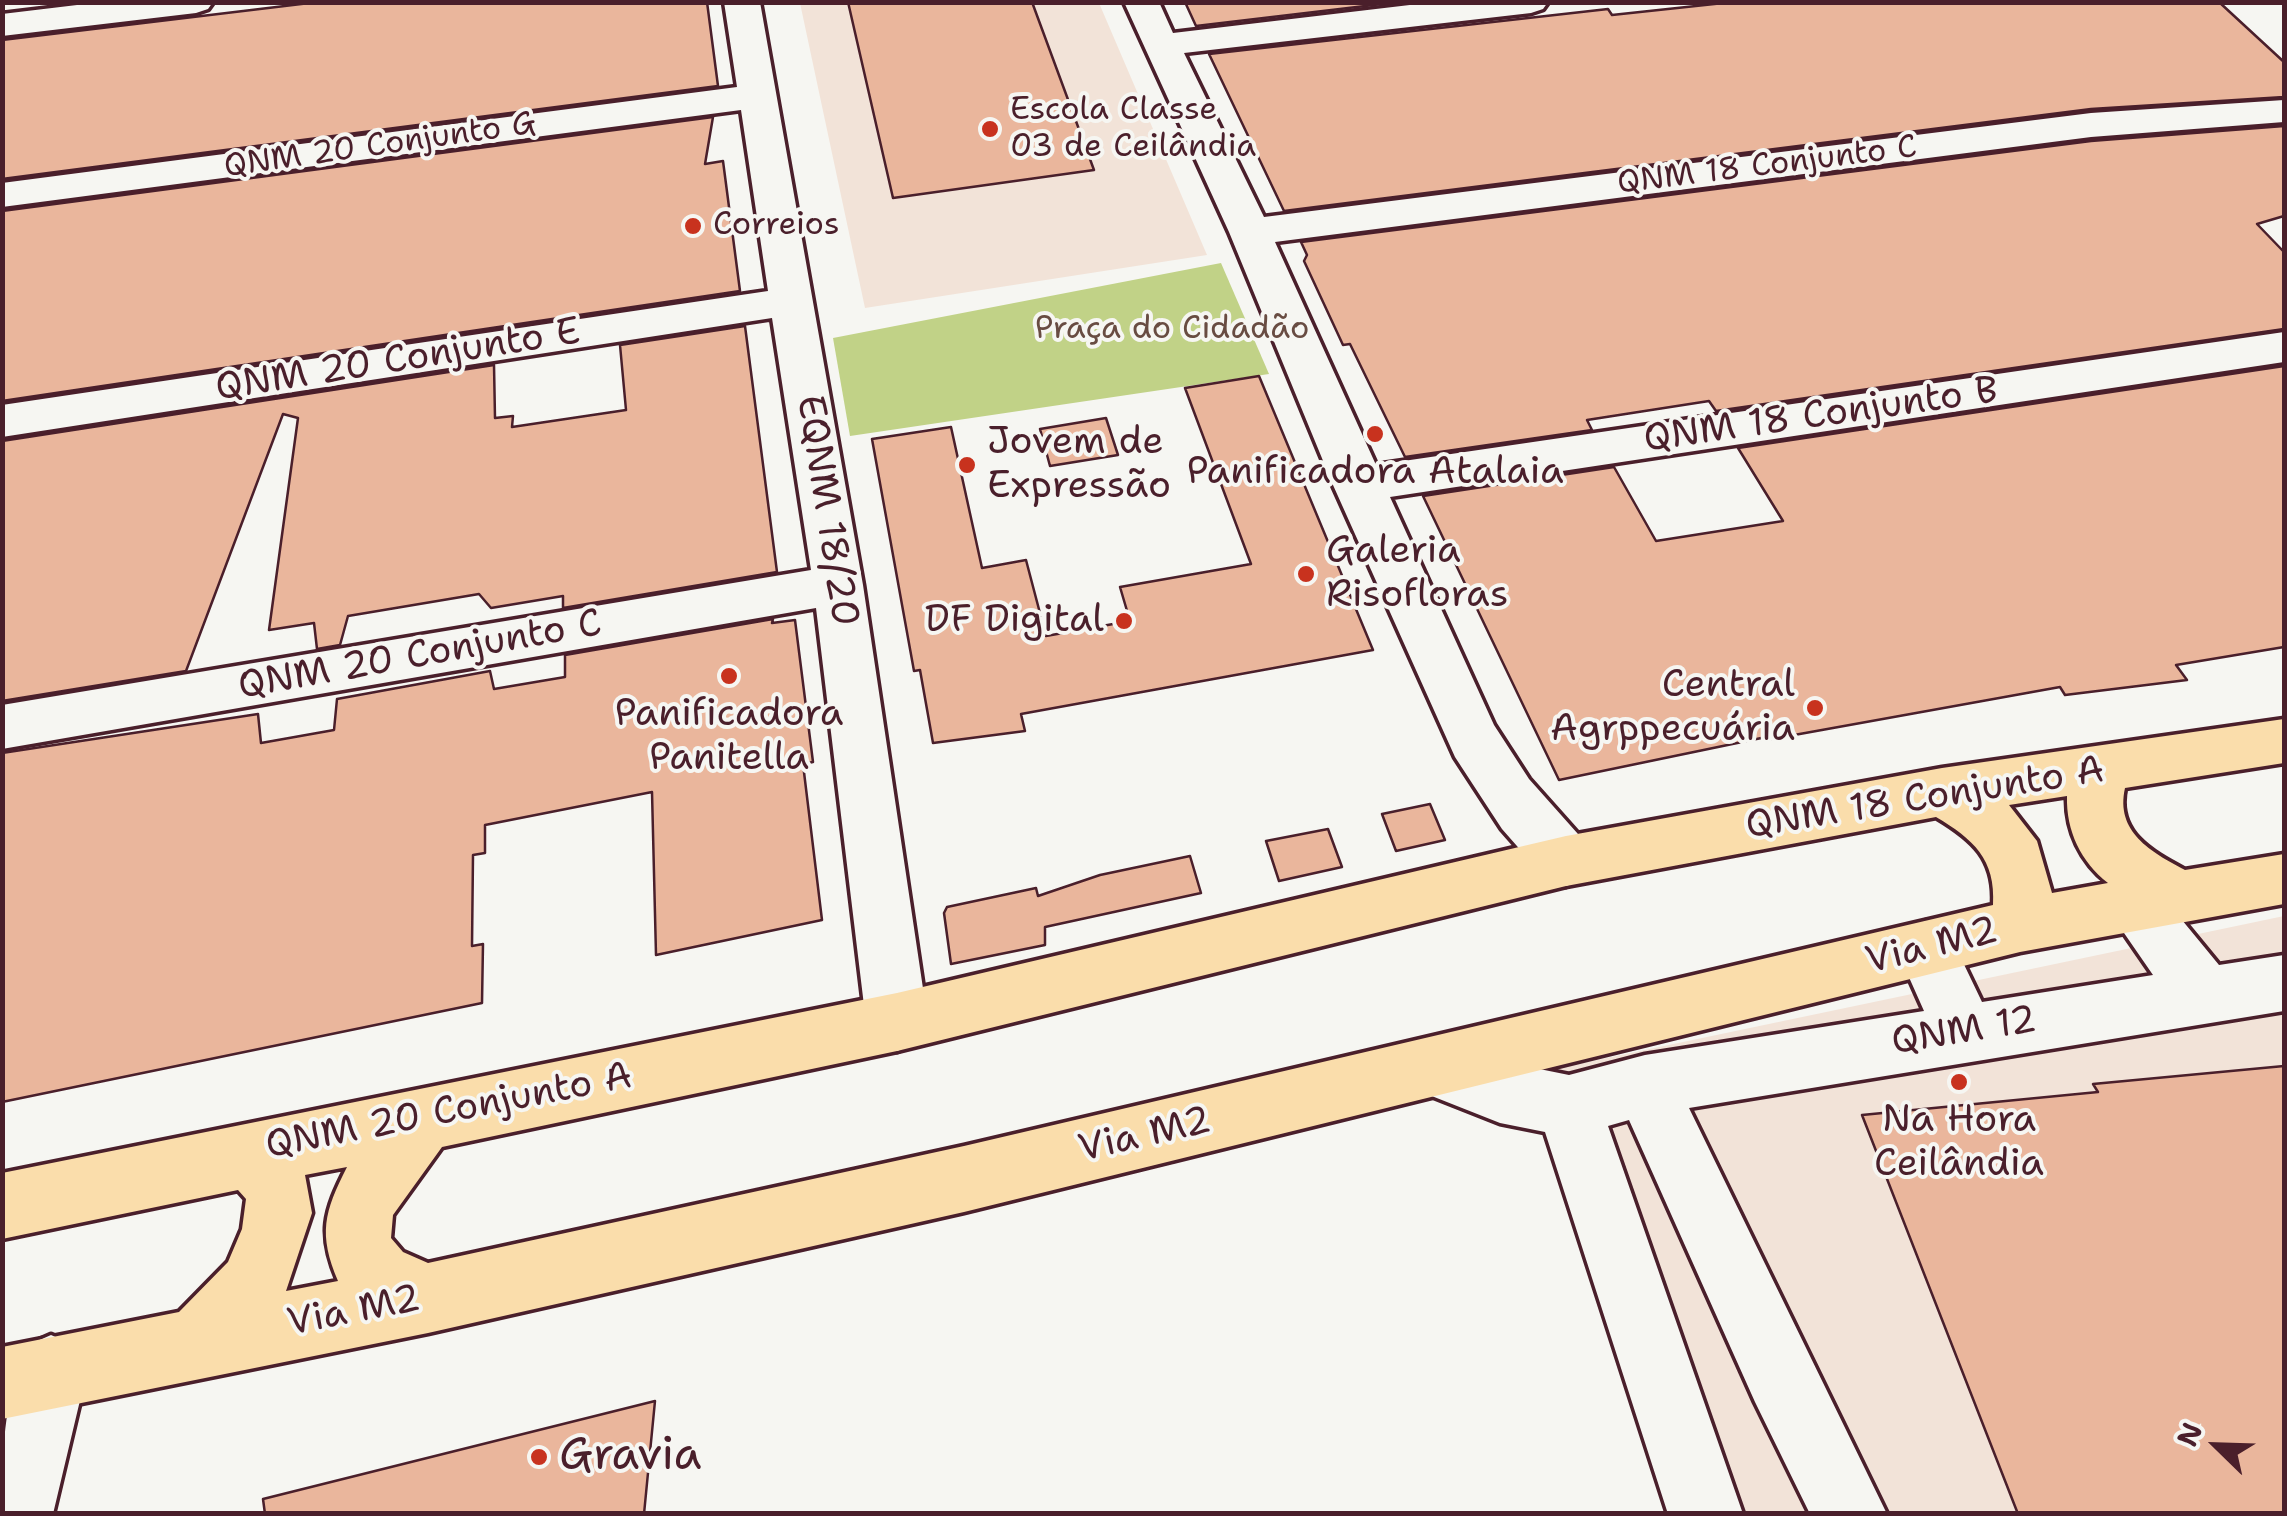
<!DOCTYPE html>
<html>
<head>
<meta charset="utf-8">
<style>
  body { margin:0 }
  #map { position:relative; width:2287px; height:1516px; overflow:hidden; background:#f6f6f2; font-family:"Shantell Sans",sans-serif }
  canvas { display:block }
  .frame { position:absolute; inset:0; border:5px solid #4a1f2b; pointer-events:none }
  .north { position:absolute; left:2167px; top:1396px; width:100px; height:100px; -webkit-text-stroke:8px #f6f6f2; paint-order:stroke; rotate:293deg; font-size:28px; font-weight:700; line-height:40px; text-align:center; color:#4a1f2b }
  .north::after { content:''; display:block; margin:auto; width:35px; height:45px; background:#4a1f2b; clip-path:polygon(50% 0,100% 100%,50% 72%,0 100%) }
</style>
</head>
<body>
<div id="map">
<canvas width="2287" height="1516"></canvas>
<div class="frame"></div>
<div class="north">N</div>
</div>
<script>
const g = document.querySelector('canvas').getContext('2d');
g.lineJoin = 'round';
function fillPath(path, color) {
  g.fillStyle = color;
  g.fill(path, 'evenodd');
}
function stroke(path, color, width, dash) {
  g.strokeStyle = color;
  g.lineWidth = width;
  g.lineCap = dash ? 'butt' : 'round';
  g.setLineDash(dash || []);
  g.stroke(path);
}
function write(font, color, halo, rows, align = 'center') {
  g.font = font + ' "Shantell Sans",sans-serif';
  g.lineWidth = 8;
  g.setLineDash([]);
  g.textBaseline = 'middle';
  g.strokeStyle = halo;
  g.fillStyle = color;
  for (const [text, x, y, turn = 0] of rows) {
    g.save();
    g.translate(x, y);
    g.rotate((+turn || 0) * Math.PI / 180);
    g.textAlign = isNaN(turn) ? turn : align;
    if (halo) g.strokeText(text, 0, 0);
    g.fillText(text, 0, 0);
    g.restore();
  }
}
fillPath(new Path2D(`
  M800 3H1099L1207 255 865 308Z
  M2284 916V1513H1717L1559 1068Z`), '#f2e3d8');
fillPath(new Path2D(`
  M1221 263 1269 374 850 436 833 338Z`), '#c1d287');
const building = new Path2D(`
  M318 2H707L718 86 2 179V40Z
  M848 2H1032L1094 170 893 198Z
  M1185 2H1399L1196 26Z
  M1733 2H2219L2284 62V97L2091 109 1284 211 1209 54 1608 9 1612 15Z
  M713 117 705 164 723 161 740 291 2 401V211Z
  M2284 126V216L2257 224 2284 252V329L1716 411 1709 401 1587 420 1592 430 1405 457 1350 344 1343 345 1304 261 1307 255 1301 242 2091 141Z
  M745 326 777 572 563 608V596L491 608 479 594 348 616 340 645 317 649 314 623 269 630 298 418 283 414 186 671 2 701V441L494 365 495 418 513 416 512 427 626 410 620 345Z
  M2284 366V647L2176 665 2187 680 2065 695 2060 687 1772 739 1771 736 1559 780 1423 496 1614 467 1656 541 1783 521 1738 448Z
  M1259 376 1373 650 1021 714 1025 731 933 743 920 670 914 671 872 439 951 427 982 568 1026 560 1046 636 1130 621 1120 587 1251 564 1185 388Z
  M1106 418 1118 455 1050 466 1040 429Z
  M773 619 772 623 795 620 813 762 803 764 822 920 656 955 652 792 485 825V853L473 855 472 946 483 944 482 1003 2 1102V753L258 714 261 743 334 730 337 699 490 671 494 689 565 677V655Z
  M1430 804 1445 840 1396 851 1382 814Z
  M1328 829 1342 867 1279 881 1266 841Z
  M1190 856 1201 893 1045 927V945L951 964 944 913 947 907 1036 888 1038 896 1100 875Z
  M2284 1066V1514H2018L1862 1115 2098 1092 2093 1084Z
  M655 1401 644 1514H265L263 1499Z`);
fillPath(building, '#eab69c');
stroke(building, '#4a1f2b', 2.5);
const minor = new Path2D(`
  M102 2H213L208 9 196 13 2 36V14Z
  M724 2H760L863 585 928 1022 919 1042 897 1051 875 1042 866 1022 816 608 2 749V705L811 570 772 318 2 437V405L768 291 741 110 2 207V183L737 87Z
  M1124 2H1159L1173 33 1435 2H1548L1543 9 1531 13 1184 53 1264 217 2091 113 2284 100V122L2091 137 1275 242 1376 465 2284 332V362L1390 497 1494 725 1529 779 1586 843 1595 861 1586 879 1566 886 1546 879 1502 829 1455 757 1333 485 1229 232Z
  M2133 878 2154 886 2219 965 2284 955V1011L1689 1108 1887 1514H1810L1755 1402 1629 1120 1608 1126 1743 1514H1668L1545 1132 1500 1123 1414 1089 1404 1068 1414 1047 1436 1038 1500 1061 1569 1075 1645 1055 1924 1011 1896 948 1905 929 1926 921 1947 929 1982 1002 2153 975 2104 904 2112 886Z
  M51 1335 76 1346 87 1371 53 1514H2C2 1454 3 1402 26 1346Z`);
const major = new Path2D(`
  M2284 719V763L2125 788C2115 832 2151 852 2185 870L2284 854V904L2020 952 964 1212 428 1333 2 1419V1347L179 1312 228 1262 242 1229 246 1199 238 1190 2 1239V1173L897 993 1566 836 1942 768ZM2067 796C2066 831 2081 862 2108 883L2052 893 2037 841 2009 805ZM1936 817C1973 839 1996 859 1993 905L964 1146 428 1263 403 1252 391 1238 393 1215 442 1147 897 1051 1566 886ZM347 1167C324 1212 318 1234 338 1281L286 1291 312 1213 305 1175Z`);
stroke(minor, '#4a1f2b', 7);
stroke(major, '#4a1f2b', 7);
fillPath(minor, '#f6f6f2');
fillPath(major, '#faddab');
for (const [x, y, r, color] of [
  [990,129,10,"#c8321e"],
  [693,226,10,"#c8321e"],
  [1375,434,10,"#c8321e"],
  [967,465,10,"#c8321e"],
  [1306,574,10,"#c8321e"],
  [1124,621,10,"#c8321e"],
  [729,676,10,"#c8321e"],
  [1815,708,10,"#c8321e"],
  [1959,1082,10,"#c8321e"],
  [539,1457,10,"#c8321e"]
]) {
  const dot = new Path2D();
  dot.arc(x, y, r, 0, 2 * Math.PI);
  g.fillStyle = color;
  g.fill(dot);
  stroke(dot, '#f6f6f2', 4);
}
write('32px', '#4a1f2b', '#f6f6f2', [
  ["Escola Classe",1010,111],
  ["03 de Ceilândia",1010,148],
  ["Correios",713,226]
], 'left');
write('32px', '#4a1f2b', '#f6f6f2', [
  ["QNM 20 Conjunto G",380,146,-8],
  ["QNM 18 Conjunto C",1767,166,-7]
]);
write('32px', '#684c42', '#f6f6f2', [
  ["Praça do Cidadão",1172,330]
]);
write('38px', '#4a1f2b', '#f6f6f2', [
  ["QNM 20 Conjunto E",398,361,-9],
  ["QNM 18 Conjunto B",1821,416,-8],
  ["EQNM 18/20",826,511,81],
  ["QNM 20 Conjunto C",420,656,-10],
  ["QNM 18 Conjunto A",1925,799,-9],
  ["Via M2",1932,947,-14],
  ["QNM 12",1964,1032,-9],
  ["QNM 20 Conjunto A",449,1112,-11],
  ["Via M2",1145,1136,-13],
  ["Via M2",354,1312,-11]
]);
write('38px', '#4a1f2b', '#f6f6f2', [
  ["Jovem de",987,443,"left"],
  ["Expressão",987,487,"left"],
  ["Panificadora Atalaia",1375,473],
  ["Galeria",1326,552,"left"],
  ["Risofloras",1326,596,"left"],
  ["DF Digital",1104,621,"right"],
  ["Central",1795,686,"right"],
  ["Agrppecuária",1795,730,"right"],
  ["Panificadora",729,715],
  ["Panitella",729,759],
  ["Na Hora",1959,1121],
  ["Ceilândia",1959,1165]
]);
write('45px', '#4a1f2b', '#f6f6f2', [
  ["Gravia",559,1457]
], 'left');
</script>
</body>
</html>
